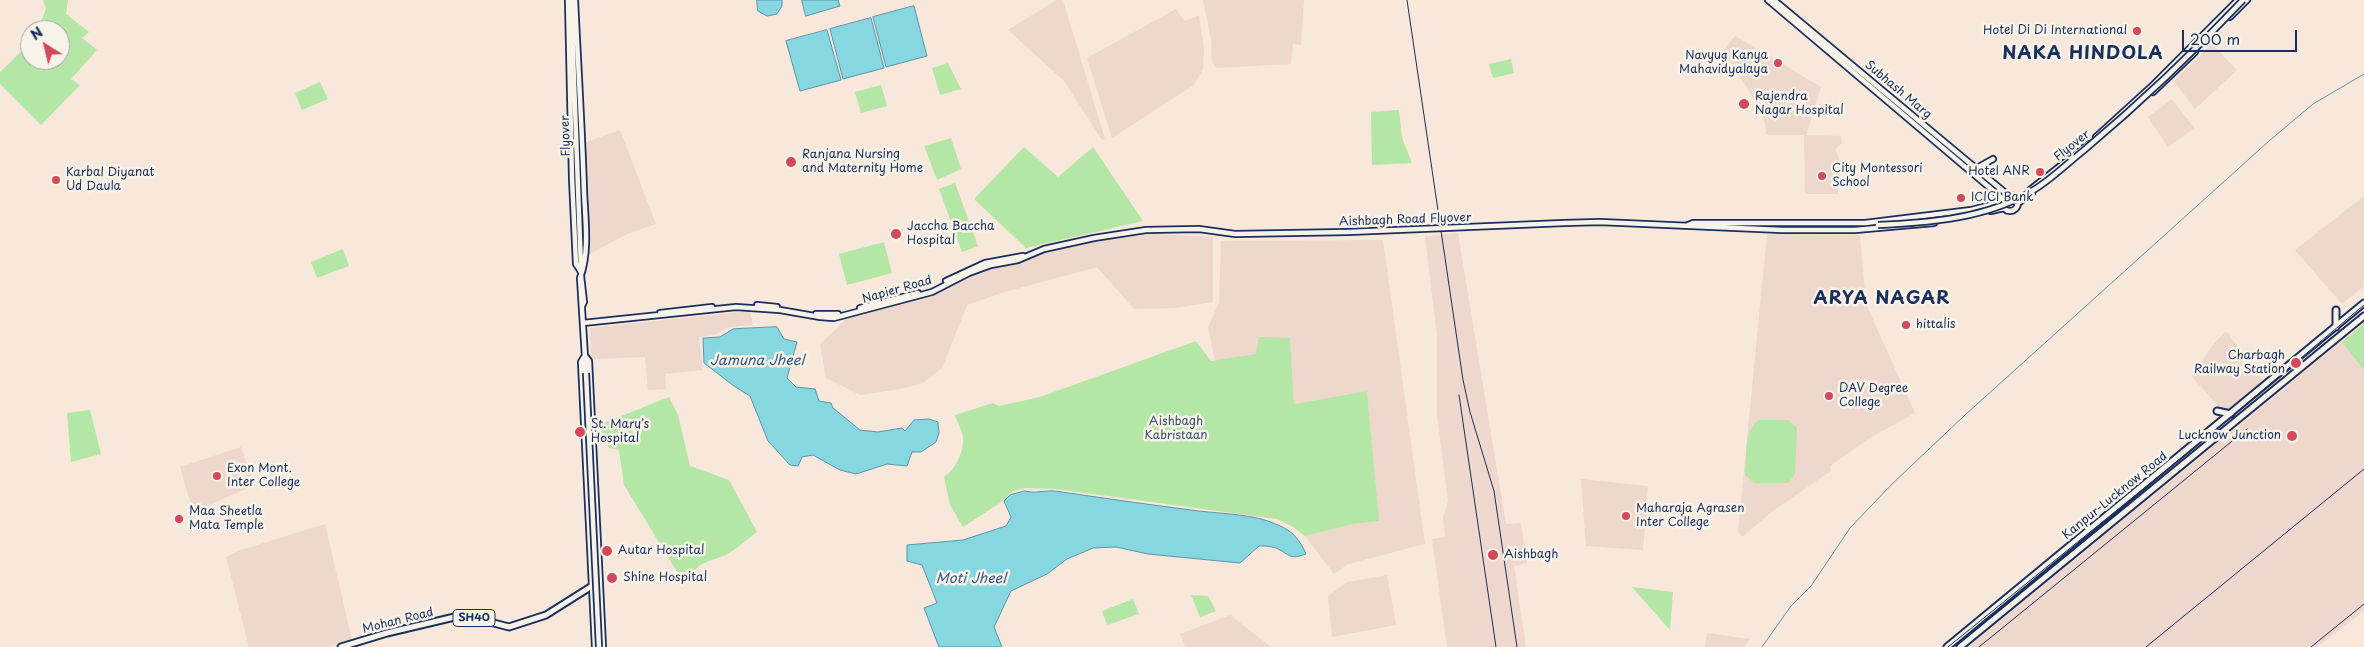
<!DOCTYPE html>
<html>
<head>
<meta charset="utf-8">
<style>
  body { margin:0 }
  #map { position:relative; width:2364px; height:647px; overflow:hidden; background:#f8e7db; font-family:"Playpen Sans",sans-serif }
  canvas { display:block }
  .north { position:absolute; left:20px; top:20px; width:50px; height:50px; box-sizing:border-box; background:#f7f3e8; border:1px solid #9fa5b1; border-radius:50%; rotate:324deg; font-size:14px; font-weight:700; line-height:20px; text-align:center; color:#1b2f5e }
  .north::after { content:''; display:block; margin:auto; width:18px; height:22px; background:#d1495b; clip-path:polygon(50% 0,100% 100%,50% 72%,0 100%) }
  .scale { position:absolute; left:2182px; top:30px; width:115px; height:22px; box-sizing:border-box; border:2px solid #1b2f5e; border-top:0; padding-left:6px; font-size:15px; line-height:18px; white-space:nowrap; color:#1b2f5e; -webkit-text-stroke:4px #f7f3e8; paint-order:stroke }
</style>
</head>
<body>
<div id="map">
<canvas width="2364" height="647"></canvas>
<div class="north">N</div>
<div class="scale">200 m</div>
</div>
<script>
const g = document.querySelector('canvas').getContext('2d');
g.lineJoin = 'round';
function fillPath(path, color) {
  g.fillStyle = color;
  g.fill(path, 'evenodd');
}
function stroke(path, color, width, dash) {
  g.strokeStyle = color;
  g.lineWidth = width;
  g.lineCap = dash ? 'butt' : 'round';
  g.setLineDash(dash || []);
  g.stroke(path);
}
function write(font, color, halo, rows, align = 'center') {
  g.font = font + ' "Playpen Sans",sans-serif';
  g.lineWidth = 5;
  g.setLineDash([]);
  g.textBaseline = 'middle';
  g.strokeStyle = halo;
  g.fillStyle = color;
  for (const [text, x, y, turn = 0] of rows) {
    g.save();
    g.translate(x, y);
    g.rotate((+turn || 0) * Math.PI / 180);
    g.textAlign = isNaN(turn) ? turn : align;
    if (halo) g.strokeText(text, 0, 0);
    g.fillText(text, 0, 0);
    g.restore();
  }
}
fillPath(new Path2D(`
  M1056 0H1063L1105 139 1102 140 1064 81 1008 30Z
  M1203 0H1304L1301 45 1293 44 1291 64 1216 68 1212 62 1211 39Z
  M1176 9 1184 21 1199 16 1204 47 1203 69 1194 85 1112 138 1087 58Z
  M1735 36 1821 87 1806 135 1841 136 1842 143 1835 150 1839 158 1838 194H1805L1804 135H1766L1765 123 1747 87 1722 52Z
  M2212 44 2237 70 2195 109 2174 81Z
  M2172 99 2194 128 2168 147 2148 117Z
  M620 130 656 224 627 234 588 255 584 143Z
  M2364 196V286L2342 304 2295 250Z
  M1458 233 1506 524 1521 523 1527 563 1514 566 1526 647H1447L1432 539 1445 537 1443 517 1448 501 1437 415V336L1425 236Z
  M1154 234 1213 237V302L1175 308 1134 309 1097 267 1001 293 967 305 942 368 923 383 901 389 860 395 826 378 820 344 848 318 931 296 969 274 1003 263 1103 239Z
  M1767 234 1860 235 1866 304 1915 413 1868 439 1830 466 1831 471 1774 510 1742 537 1738 532Z
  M1383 240 1425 544 1348 564 1334 574 1305 536 1354 524 1378 521 1367 391 1294 404 1290 338 1257 354 1215 361 1208 327 1219 303 1221 241Z
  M750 311 753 325 729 327 714 335 699 337 703 370 665 374 666 389 648 390 645 357 591 359 590 328Z
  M2364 323V611L2317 647H1968Z
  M2226 331 2265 383 2230 410H2222L2192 377 2211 347Z
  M241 447 254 485 196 511 189 498 180 467Z
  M1581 479 1648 486 1643 550 1586 546Z
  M325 524 352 640 328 647H249L226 557 238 551Z
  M1387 575 1396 625 1332 637 1328 596 1347 582Z
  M1230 615 1271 647H1186L1180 634Z
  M1707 633 1750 639 1744 647H1705Z`), '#eed7cc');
fillPath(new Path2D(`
  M43 0H68L66 14 89 32 82 38 97 50 71 79 80 85 41 125 0 84V72L30 43V60H60V30H38L46 9Z
  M1511 59 1514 73 1493 78 1489 64Z
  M948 63 961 89 940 95 932 68Z
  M320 82 328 99 302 110 295 93Z
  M881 85 887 106 861 113 855 92Z
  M1399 110 1402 138 1412 163 1372 165 1371 112Z
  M951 138 961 169 937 180 924 146Z
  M1024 147 1058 177 1093 147 1143 221 1026 248 974 199Z
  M955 183 978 246 962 252 939 189Z
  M884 242 892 273 847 285 839 254Z
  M343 249 349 266 317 278 311 262Z
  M2364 324V370L2342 342Z
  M1259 337 1290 338 1294 404 1367 391 1379 521 1354 524 1305 536 1293 527 1277 519 1056 489 1025 488 1013 491 1000 503 963 527 950 505 944 477C955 470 964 452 963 438 963 431 957 422 955 415L993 403 999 406 1040 397 1196 341 1211 361 1256 354Z
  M669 397 678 415 690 466 729 480 757 532C747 539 738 548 728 554 715 561 698 560 692 576L682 580 624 485 619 450 609 448 599 425Z
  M90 410 101 454 71 462 67 413Z
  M1759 420H1788L1797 428 1795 474 1788 483H1754L1745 475C1747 457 1743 430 1759 420Z
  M1632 587 1673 592 1670 630Z
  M1191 595 1208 596 1216 611 1200 617Z
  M1133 599 1139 614 1107 625 1102 611Z`), '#b4e6a6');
const water = new Path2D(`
  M757 0H782V6L777 14 767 16 758 11Z
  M802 0H838L840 6 806 16Z
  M914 6 927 56 886 67 873 17Z
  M871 18 884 68 843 79 830 29Z
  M827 30 841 80 800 91 786 41Z
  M777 327 784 339 797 342 787 378 796 387 815 389 819 401 831 403 833 408 860 430 878 432 902 428 905 431 914 420 929 419 938 422 939 433 936 442 921 452H912L907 466 887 464 856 474 840 470 813 455 802 457 798 466 790 465 768 441 750 396 734 386 704 363 703 338 720 337 733 329Z
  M1025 491C1037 494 1044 490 1055 491 1103 498 1151 505 1199 511 1224 514 1255 514 1278 525 1293 531 1300 540 1306 554 1287 562 1287 550 1272 547 1268 546 1263 546 1259 546L1240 563 1148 554 1116 547 1093 548 1067 559 1047 574 1011 591 994 627 1002 647H939L924 608 937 603 922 565 907 561V545L963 540 1006 526 1011 517 1004 501 1010 495Z`);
fillPath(water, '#86d7e0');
stroke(water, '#5b94ac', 1);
stroke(new Path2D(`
  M1762 647 1791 606 1811 586 1850 528 1892 484 1965 415 2269 141 2313 104 2364 74`), '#5b94ac', 1);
const secondary = new Path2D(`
  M568 0 572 178 576 264 581 272
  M571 0 581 268
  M575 0C578 64 582 127 584 191 585 218 590 252 580 278L586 373
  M1768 0 2003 199
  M1774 0 2008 195
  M2230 17 2247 0
  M2153 92 2195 52
  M2096 137 2151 87 2238 0
  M1977 168 1993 159
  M2030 190 2088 144
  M2002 203a8 8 0 1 1 16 0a8 8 0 1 1-16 0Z
  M2017 204 2032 193
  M1991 211 2004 208
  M1564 223 1600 222 1782 230H1855L1934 223
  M1688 225 1693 223H1865L1971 210 2002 202
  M581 276 584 302 582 306
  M946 281 985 263 1023 256
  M757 305 777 307
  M860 308 918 293
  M660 313 712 307
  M816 314H838
  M583 323 736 307 780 310 820 317 834 318 932 292 969 273 991 265 1018 260 1044 249 1094 238 1146 230 1199 229 1235 234 1348 232
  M584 357 581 362 595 647
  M586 357 589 361 603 647`);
const primary = new Path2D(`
  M2336 310V327
  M2217 411 2231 414
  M341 647 387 633 463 615 509 627 546 615 592 586 599 584
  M1947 647 2364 303
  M1960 647 2364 316`);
stroke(secondary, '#1b2f5e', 8);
stroke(primary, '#1b2f5e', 9);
stroke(secondary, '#f7f3e8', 4.5);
stroke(primary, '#f7f3e8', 5);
stroke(new Path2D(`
  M1407 0 1463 380 1470 412 1494 491 1517 647
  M1459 395 1496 647
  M1948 647 2195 447 2364 305
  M1979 647 2247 429
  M2146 647 2364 469
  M2311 647 2364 604`), '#1b2f5e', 1);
const secondaryBridge = new Path2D(`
  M1878 225C1925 223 1977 219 2019 198 2043 187 2063 167 2083 151 2139 104 2193 53 2243 0
  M1348 232 1564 223
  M586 373 599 647`);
stroke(secondaryBridge, '#1b2f5e', 8, []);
stroke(secondaryBridge, '#f7f3e8', 4.5);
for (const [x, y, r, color] of [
  [2137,31,5,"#d1495b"],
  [1778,63,5,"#d1495b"],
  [1744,104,6,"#d1495b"],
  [791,162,6,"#d1495b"],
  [2040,172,5,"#d1495b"],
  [1822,176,5,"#d1495b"],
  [56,180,5,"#d1495b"],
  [1961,198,5,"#d1495b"],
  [896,234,6,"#d1495b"],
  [1906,325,5,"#d1495b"],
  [2296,363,6,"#d1495b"],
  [1829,396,5,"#d1495b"],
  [580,432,6,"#d1495b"],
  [2292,436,6,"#d1495b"],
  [217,476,5,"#d1495b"],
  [1626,516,5,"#d1495b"],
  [179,519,5,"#d1495b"],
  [607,551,6,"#d1495b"],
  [1493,555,6,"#d1495b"],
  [612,578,6,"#d1495b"]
]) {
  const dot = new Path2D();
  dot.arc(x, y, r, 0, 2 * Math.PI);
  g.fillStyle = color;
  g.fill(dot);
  stroke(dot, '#f7f3e8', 2);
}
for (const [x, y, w] of [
  [474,618,42]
]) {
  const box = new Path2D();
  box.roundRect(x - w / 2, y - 8.5, w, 17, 4);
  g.fillStyle = '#f7f3e8';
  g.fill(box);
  stroke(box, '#1b2f5e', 1);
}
write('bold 11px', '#1b2f5e', null, [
  ["SH40",474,618]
]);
write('12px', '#1b2f5e', '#f7f3e8', [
  ["Hotel Di Di International",2127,31,"right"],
  ["Navyug Kanya",1768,56,"right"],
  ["Mahavidyalaya",1768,70,"right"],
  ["Rajendra",1755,97],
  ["Nagar Hospital",1755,111],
  ["Ranjana Nursing",802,155],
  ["and Maternity Home",802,169],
  ["City Montessori",1832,169],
  ["School",1832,183],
  ["Hotel ANR",2030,172,"right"],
  ["Karbal Diyanat",66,173],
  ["Ud Daula",66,187],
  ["ICICI Bank",1971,198],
  ["Jaccha Baccha",907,227],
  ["Hospital",907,241],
  ["hittalis",1916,325],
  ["Charbagh",2285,356,"right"],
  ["Railway Station",2285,370,"right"],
  ["DAV Degree",1839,389],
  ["College",1839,403],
  ["St. Mary's",591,425],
  ["Hospital",591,439],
  ["Lucknow Junction",2281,436,"right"],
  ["Exon Mont.",227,469],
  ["Inter College",227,483],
  ["Maharaja Agrasen",1636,509],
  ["Inter College",1636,523],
  ["Maa Sheetla",189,512],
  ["Mata Temple",189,526],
  ["Autar Hospital",618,551],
  ["Aishbagh",1504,555],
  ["Shine Hospital",623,578]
], 'left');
write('12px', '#1b2f5e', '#f7f3e8', [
  ["Subhash Marg",1898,90,40],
  ["Flyover",566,136,-92],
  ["Flyover",2072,146,-39],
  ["Aishbagh Road Flyover",1405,220,-2],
  ["Napier Road",897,290,-16],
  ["Kanpur-Lucknow Road",2115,496,-39],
  ["Mohan Road",398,621,-14]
]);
write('12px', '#3a546c', '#f7f3e8', [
  ["Aishbagh",1176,422],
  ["Kabristaan",1176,436]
]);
write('italic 14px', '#36597e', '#f7f3e8', [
  ["Jamuna Jheel",757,361],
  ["Moti Jheel",971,579]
]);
g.letterSpacing = '1px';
write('bold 18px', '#1b2f5e', '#f7f3e8', [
  ["NAKA HINDOLA",2083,54],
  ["ARYA NAGAR",1882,299]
]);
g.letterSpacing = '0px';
</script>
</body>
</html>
